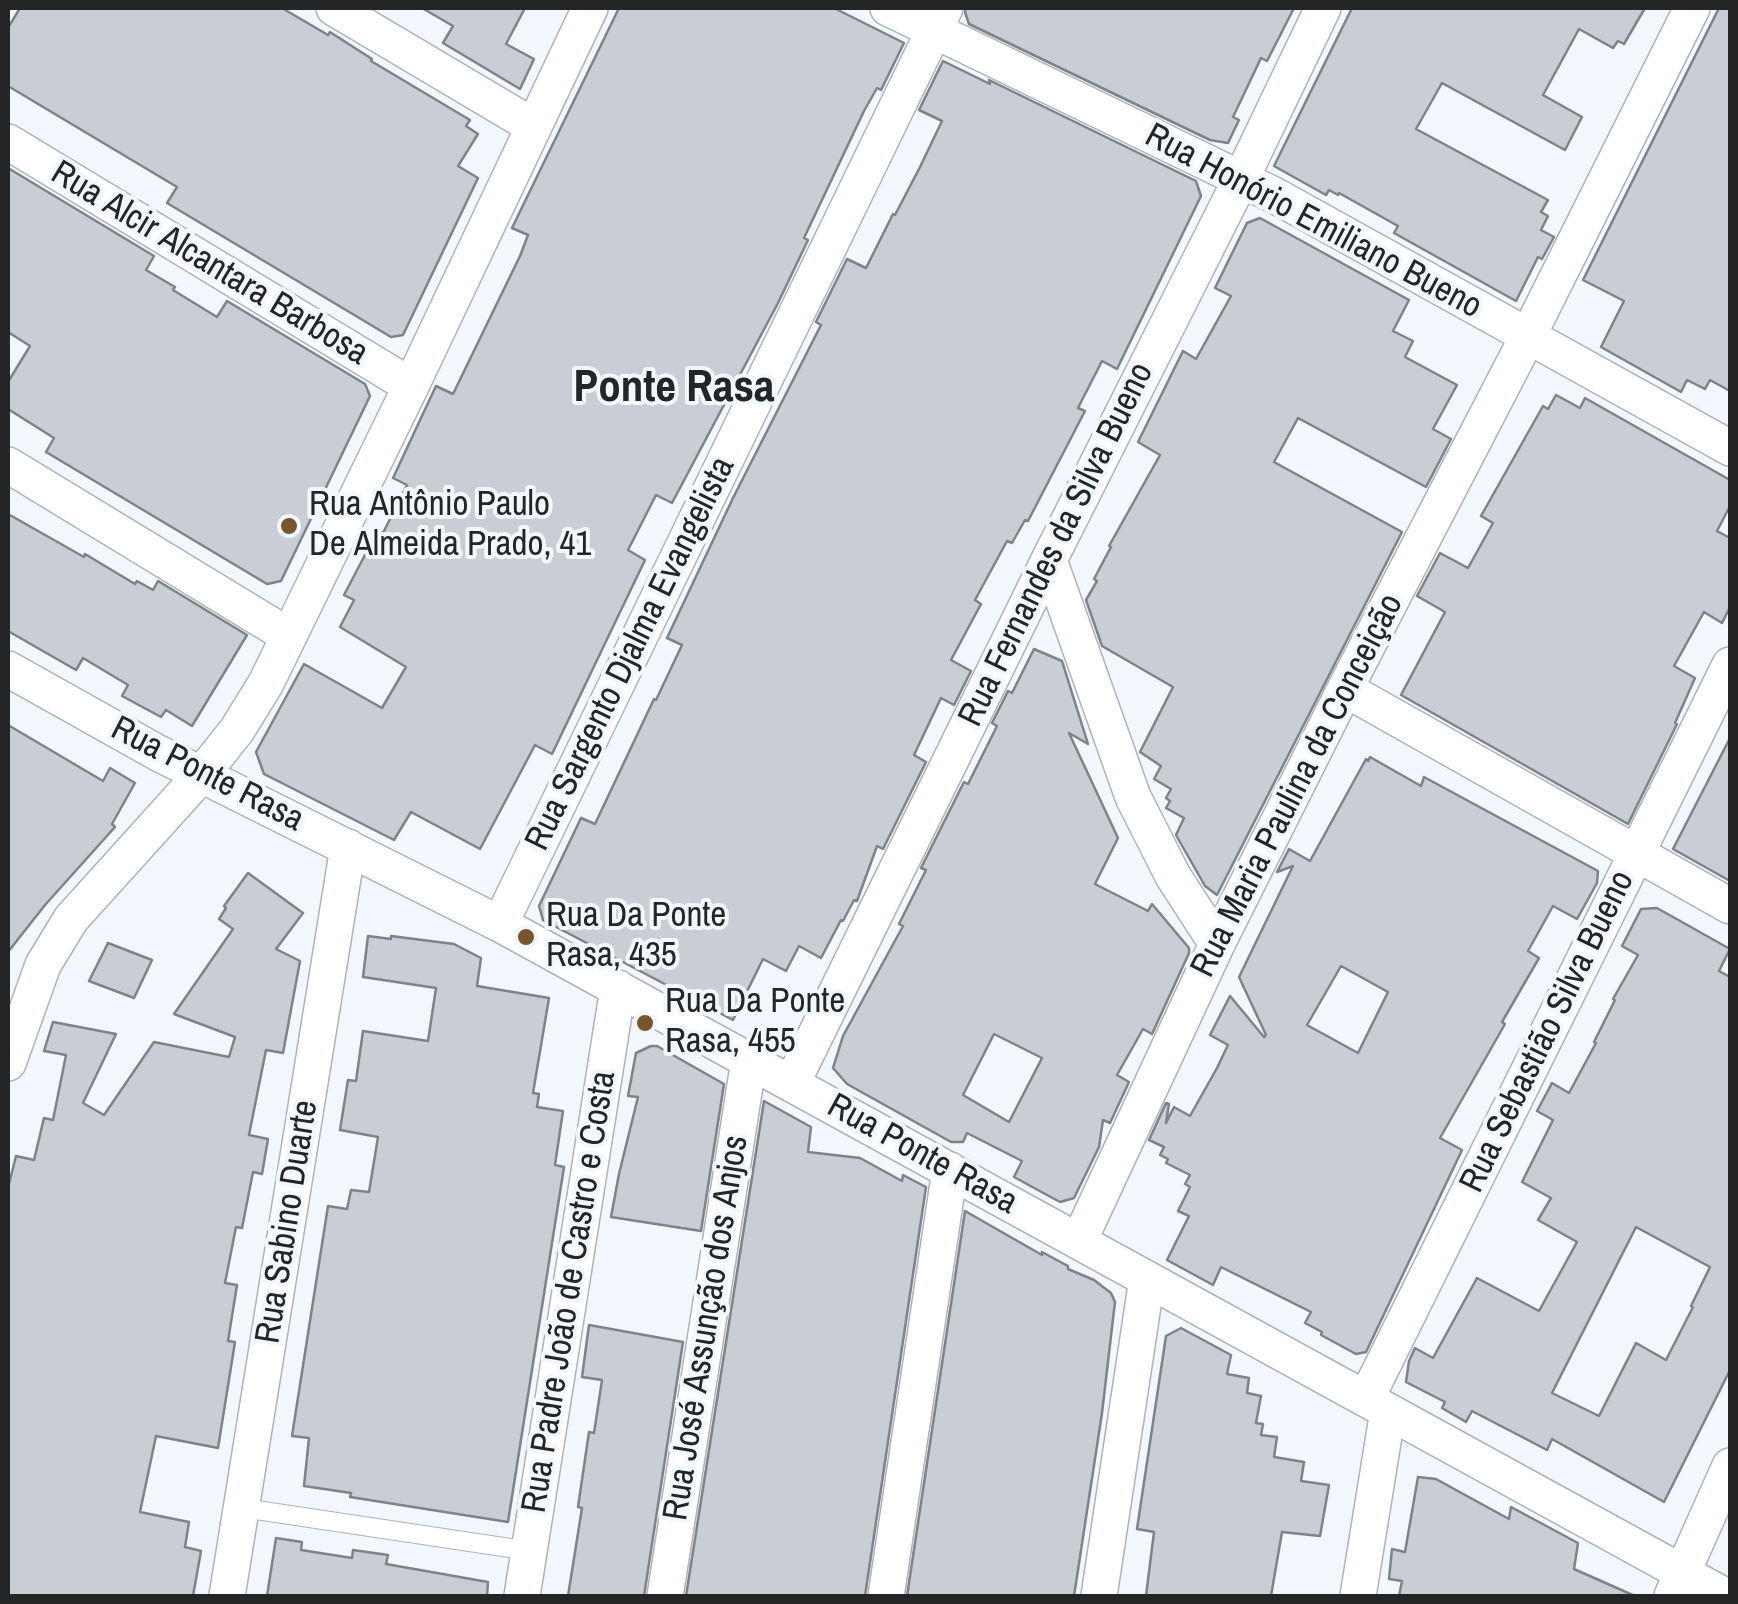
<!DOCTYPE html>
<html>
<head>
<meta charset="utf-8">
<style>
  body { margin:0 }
  #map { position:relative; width:1738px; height:1604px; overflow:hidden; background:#f2f7fd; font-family:"Archivo Narrow",sans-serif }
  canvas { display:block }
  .frame { position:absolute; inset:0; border:10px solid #232527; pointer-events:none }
</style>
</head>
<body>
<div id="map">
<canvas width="1738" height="1604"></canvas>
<div class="frame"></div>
</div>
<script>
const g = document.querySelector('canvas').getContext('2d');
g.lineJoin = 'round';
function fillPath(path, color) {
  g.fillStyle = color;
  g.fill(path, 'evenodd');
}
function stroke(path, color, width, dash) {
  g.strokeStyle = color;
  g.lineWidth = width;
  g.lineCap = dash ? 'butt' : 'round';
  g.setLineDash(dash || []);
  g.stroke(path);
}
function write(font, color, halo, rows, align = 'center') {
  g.font = font + ' "Archivo Narrow",sans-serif';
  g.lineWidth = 8;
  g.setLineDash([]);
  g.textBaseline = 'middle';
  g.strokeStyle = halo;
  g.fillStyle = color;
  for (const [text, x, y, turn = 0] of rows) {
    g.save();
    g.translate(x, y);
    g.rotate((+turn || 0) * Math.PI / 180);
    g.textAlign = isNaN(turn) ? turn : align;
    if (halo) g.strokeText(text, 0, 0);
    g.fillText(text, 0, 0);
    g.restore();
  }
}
const building = new Path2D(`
  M20 8H282L328 35 330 32 372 59 371 61 470 120 466 126 478 134 458 166 478 178 403 335 391 337 167 203 177 187 8 86V28Z
  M422 8H525L506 44 534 59 520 89 443 43 453 26Z
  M619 8H834L904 43 881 90 877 88 864 111 804 238 808 240 778 303 672 503 656 495 628 550 645 560 552 754 535 745 480 849 411 812 394 840 264 774 256 752 304 664 382 708 406 667 340 627 354 600 344 595 378 530 383 533 407 485 393 478 436 386 453 394 520 256 528 235 512 228Z
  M966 8H1294L1267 61 1261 58 1233 117 1239 120 1228 143 1210 140 969 24 965 12Z
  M1352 8H1645L1624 44 1618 41 1613 48 1579 29 1543 95 1582 117 1565 150 1442 83 1416 129 1548 200 1541 212 1548 216 1541 230 1554 237 1542 259 1538 257 1516 301 1394 233 1398 226 1339 193 1338 195 1329 190 1326 195 1274 166Z
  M1719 8H1730V391L1710 380 1705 389 1687 380 1681 392 1601 347 1624 301 1583 280Z
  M943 61 990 84 989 80 1196 181 1201 196 1117 369 1102 361 1078 408 1085 411 1028 521 1025 520 1012 543 1007 541 975 600 981 604 951 660 971 671 954 705 941 698 914 755 926 762 883 849 877 846 857 901 854 900 843 921 841 920 821 958 799 946 786 971 763 959 733 1020 543 920 539 906 581 818 595 824 654 699 656 700 682 645 667 638 733 498 821 325 816 322 847 259 866 268 893 214 895 215 920 167 942 121 919 110Z
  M8 168 154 256 146 270 175 287 173 290 217 317 227 301 365 384 370 396 281 581 267 584 46 452 54 438 8 409V382L30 346 8 332Z
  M1260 218 1409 300 1393 331 1413 341 1405 357 1457 385 1433 429 1451 439 1426 487 1298 418 1274 462 1402 532 1217 895 1205 886 1176 835 1184 818 1166 808 1170 801 1166 798 1171 789 1154 779 1161 766 1140 752 1173 687 1102 646 1086 600 1097 581 1094 579 1111 547 1109 546 1160 455 1138 442 1183 351 1196 359 1231 296 1215 288 1247 223Z
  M1556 395 1580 408 1585 398 1730 480V506L1717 531 1730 538V607L1722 623 1704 612 1674 666 1695 678 1675 723 1677 724 1628 824 1401 695 1445 612 1417 596 1440 553 1468 568 1493 523 1481 516 1543 406 1548 409Z
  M8 514 84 557 85 554 135 584 137 581 153 590 158 581 247 635 192 726 166 710 161 717 122 696 128 685 83 658 76 670 8 631Z
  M1034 649 1062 661 1088 744 1069 733 1118 838 1095 884 1148 911 1152 904 1189 948V953L1152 1034 1143 1029 1117 1075 1129 1082 1110 1123 1103 1120 1099 1147 1074 1198 1060 1202 1014 1177 1022 1161 967 1133 963 1142H951L847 1084 833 1068 843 1036 903 926 899 924 926 870 921 868 964 782 968 784 997 726 992 723 1008 691 1012 693ZM994 1034 1042 1058 1009 1122 963 1095Z
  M8 725 103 781 110 768 135 783 112 824 115 827 45 905 8 952Z
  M1730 738V881L1673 849Z
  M1370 757 1421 786 1424 777 1598 871 1597 883 1577 919 1553 906 1528 951 1539 958 1502 1022 1505 1024 1440 1138 1462 1150 1366 1352 1356 1354 1321 1335 1322 1332 1305 1323 1311 1312 1221 1267 1213 1285 1167 1260 1189 1216 1178 1211 1190 1187 1185 1184 1190 1175 1166 1163 1168 1159 1160 1155 1164 1147 1149 1140 1166 1103 1169 1104 1166 1123 1174 1107 1190 1116 1217 1068 1228 1045 1210 1035 1230 996 1264 1037 1266 1035 1239 977 1293 866 1277 872 1289 849 1310 861 1366 759 1368 761ZM1341 966 1388 992 1358 1053 1307 1025Z
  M248 873 303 913 276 949 300 961 283 1053 266 1050 249 1135 268 1139 262 1174 253 1172 242 1228 236 1227 225 1283 237 1285 228 1341 235 1342 218 1448 156 1436 140 1512 189 1522 185 1547 201 1551 193 1596H8V1188L16 1156 34 1160 44 1118 53 1120 66 1055 44 1051 53 1022 116 1034 83 1103 104 1115 154 1042 229 1057 235 1037 174 1014 233 929 219 919 226 908 224 906Z
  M1657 908 1730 949 1719 971 1730 977V1370L1664 1502 1552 1439 1547 1450 1472 1411 1466 1422 1442 1408 1445 1402 1406 1382 1409 1361 1415 1348 1433 1358 1477 1278 1539 1311 1577 1242 1538 1220 1551 1198 1522 1182 1553 1120 1537 1111 1552 1083 1569 1093 1596 1043 1594 1042 1615 1000 1613 999 1638 955 1622 946 1641 909ZM1636 1227 1710 1267 1691 1306 1693 1307 1666 1360 1636 1343 1599 1416 1552 1393Z
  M368 936 391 939V936L454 944 481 958 477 986 549 998 533 1093 539 1094 537 1107 563 1111 555 1165 564 1167 508 1522 350 1497 351 1493 304 1486 309 1438 292 1436 328 1206 347 1209 351 1190 369 1192 378 1137 340 1130 348 1080 356 1081 363 1031 428 1041 436 988 363 977Z
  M108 943 152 960 134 998 89 981Z
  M651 1046H657L724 1084 701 1231 611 1217 619 1174 638 1097 628 1096 636 1053Z
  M764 1101 811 1127 808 1152 860 1158 902 1181 903 1175 926 1187 865 1596H686Z
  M965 1211 1042 1255V1252L1068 1266V1269L1094 1280 1111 1293 1115 1302 1102 1413 1074 1596H907Z
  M589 1325 683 1342 644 1596H568L582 1508 578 1507 589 1432 594 1433 602 1380 582 1377Z
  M1181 1328 1231 1355 1227 1374 1249 1378 1247 1393 1261 1396 1256 1423 1263 1424 1261 1435 1277 1437 1274 1457 1304 1462 1301 1481 1329 1485 1320 1536 1282 1532 1271 1596H1146L1154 1532 1137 1529 1166 1336Z
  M1418 1477 1436 1479 1509 1519 1511 1507 1578 1543 1574 1569 1635 1596H1399L1402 1581 1389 1579 1392 1549 1405 1552Z
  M276 1538 302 1542 301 1550 352 1558 353 1550 388 1555 386 1564 488 1582 487 1596H267Z`);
fillPath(building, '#c9ced4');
stroke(building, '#7e8388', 2.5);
const lane = new Path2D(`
  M243 1508 530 1551`);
const street = new Path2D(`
  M334 8 533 126
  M888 8 1274 195 1730 448
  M8 142 411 386
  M8 465 289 636
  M1049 560 1133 797 1173 876 1217 944
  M8 669 158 753 500 924 1725 1596
  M1345 689 1730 906
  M500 924 945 8
  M8 1063 43 965 71 919 202 774 237 730 266 683 411 386 590 8
  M792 1083 1049 560 1241 179 1323 8
  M1079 1241 1217 944 1345 689 1528 336 1692 8
  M1366 1399 1730 665
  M227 1596 348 847
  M522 1596 618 988
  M665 1596 749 1060
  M886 1596 950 1170
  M1099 1596 1147 1279
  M1358 1596 1388 1411
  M1672 1596 1730 1466`);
stroke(lane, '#aeb3b8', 20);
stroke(street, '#aeb3b8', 38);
stroke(lane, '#fff', 18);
stroke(street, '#fff', 35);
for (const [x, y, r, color] of [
  [289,526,10,"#77552d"],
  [526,937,10,"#77552d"],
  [645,1023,10,"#77552d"]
]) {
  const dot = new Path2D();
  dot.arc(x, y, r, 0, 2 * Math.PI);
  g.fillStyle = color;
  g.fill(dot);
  stroke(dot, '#f2f7fd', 4);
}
write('35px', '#232527', '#f2f7fd', [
  ["Rua Honório Emiliano Bueno",1313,222,28],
  ["Rua Alcir Alcantara Barbosa",209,264,31],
  ["Rua Fernandes da Silva Bueno",1057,545,-64],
  ["Rua Sargento Djalma Evangelista",631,654,-64],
  ["Rua Ponte Rasa",207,775,27],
  ["Rua Maria Paulina da Conceição",1298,786,-63],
  ["Rua Sebastião Silva Bueno",1548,1032,-64],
  ["Rua Ponte Rasa",922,1155,29],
  ["Rua Sabino Duarte",288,1222,-81],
  ["Rua Padre João de Castro e Costa",570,1292,-81],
  ["Rua José Assunção dos Anjos",707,1328,-81]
]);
write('35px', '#232527', '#f2f7fd', [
  ["Rua Antônio Paulo",309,506],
  ["De Almeida Prado, 41",309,546],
  ["Rua Da Ponte",546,917],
  ["Rasa, 435",546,957],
  ["Rua Da Ponte",665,1003],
  ["Rasa, 455",665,1043]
], 'left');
write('bold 45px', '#232527', '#f2f7fd', [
  ["Ponte Rasa",674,389]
]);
</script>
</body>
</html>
